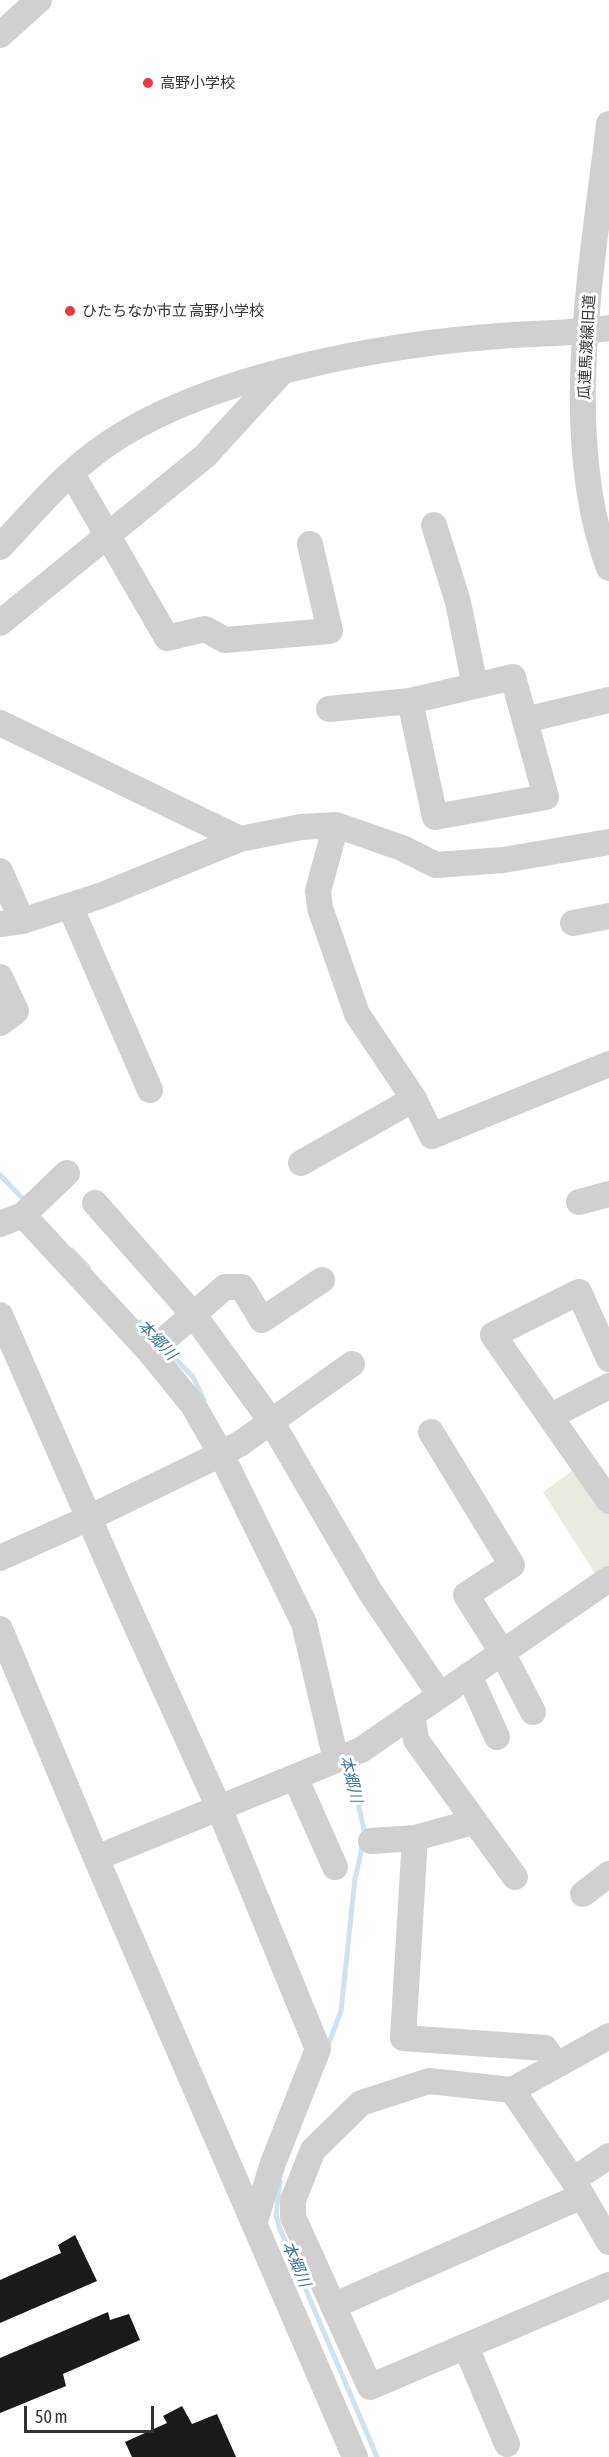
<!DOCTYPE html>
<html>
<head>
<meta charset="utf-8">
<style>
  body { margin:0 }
  #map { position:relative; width:609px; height:2457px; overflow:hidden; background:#fff; font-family:"Asap Condensed",sans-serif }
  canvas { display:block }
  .scale { position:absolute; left:24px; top:2406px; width:130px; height:27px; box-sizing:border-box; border:3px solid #333; border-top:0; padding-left:8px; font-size:18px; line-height:21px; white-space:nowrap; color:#333; -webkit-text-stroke:4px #fff; paint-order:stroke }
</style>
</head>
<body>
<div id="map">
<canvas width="609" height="2457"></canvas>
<div class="scale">50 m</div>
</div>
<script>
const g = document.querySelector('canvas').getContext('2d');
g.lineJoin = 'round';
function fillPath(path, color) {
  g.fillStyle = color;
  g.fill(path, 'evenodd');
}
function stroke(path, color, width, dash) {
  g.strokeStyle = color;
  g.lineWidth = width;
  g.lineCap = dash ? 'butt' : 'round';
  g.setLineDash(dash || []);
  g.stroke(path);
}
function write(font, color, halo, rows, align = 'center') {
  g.font = font + ' "Asap Condensed","Noto Sans JP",sans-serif';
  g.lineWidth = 6;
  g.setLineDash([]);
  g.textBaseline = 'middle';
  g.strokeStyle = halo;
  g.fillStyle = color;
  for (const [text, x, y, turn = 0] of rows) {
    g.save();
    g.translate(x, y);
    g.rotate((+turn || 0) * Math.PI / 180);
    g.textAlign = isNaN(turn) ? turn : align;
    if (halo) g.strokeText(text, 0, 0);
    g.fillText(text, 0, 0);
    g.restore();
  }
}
fillPath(new Path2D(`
  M579 1466 609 1509V1575L600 1581 543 1492Z`), '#e6ecdf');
stroke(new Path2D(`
  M0 1175 26 1202
  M72 1250 88 1267
  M140 1322 156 1339
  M165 1348 193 1377 204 1400
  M327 2048 341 2011 355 1879 365 1834 349 1763
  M280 2181 276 2215 280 2229 377 2457`), '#cfe2ee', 5);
fillPath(new Path2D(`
  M75 2235 97 2281 0 2323V2280L61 2253 58 2245Z
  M108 2312 110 2320 129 2314 140 2340 63 2374 66 2386 0 2413V2358Z
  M182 2406 192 2424 217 2414 236 2457H132L125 2442 167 2423 163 2416Z`), '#1a1a1a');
stroke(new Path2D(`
  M0 35 39 0
  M609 124C593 263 559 434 609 568
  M72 474 167 638 205 629 225 640 330 631 310 544
  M434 525 458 602 475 686
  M0 547C30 516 59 480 94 454 189 380 368 347 487 337 527 333 568 334 609 328
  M0 623 205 456 281 373
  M513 677 546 797 435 817 410 701Z
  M329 709 410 701
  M525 720 609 700
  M0 723 240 839
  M336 825 318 891 320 908 357 1014 414 1099 432 1136 609 1064
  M0 871 22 921
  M70 906 150 1090
  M573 923 609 916
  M0 924 22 921 100 896 240 839 301 827 336 825 402 848 436 865 503 860 609 842
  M0 977 16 1011 0 1023
  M301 1163 414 1099
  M579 1202 609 1194
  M95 1203 193 1314 271 1421 371 1593 440 1695
  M23 1215 67 1173
  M0 1224 23 1215 150 1352 193 1405 221 1454 304 1623 336 1760
  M0 1315 127 1605 219 1808 318 2049 273 2163 254 2224
  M150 1352 225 1287H242L262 1320 322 1280
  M609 1359 579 1292 493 1335 609 1501
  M551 1416 609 1386
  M431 1432 512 1565 466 1595 502 1652 533 1712
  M0 1558 89 1518 221 1454 241 1443 352 1364
  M0 1629 96 1858 355 2457
  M469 1675 497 1737
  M412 1714 416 1740 515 1877
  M295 1777 335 1867
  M415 1838 403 2038 545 2048 556 2064
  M371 1841 415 1838 473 1822
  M96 1858 361 1750 609 1579
  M583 1894 609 1874
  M609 2036 512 2090 429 2081 361 2103 313 2150 293 2200V2217L370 2387 609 2285
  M512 2090 573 2180 609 2242
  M573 2180 609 2156
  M333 2306 582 2196
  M466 2347 507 2444`), '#d0d0d0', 26);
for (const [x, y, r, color] of [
  [148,83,6,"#e63946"],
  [70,311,6,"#e63946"]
]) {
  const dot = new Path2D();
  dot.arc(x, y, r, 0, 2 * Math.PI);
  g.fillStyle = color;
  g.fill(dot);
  stroke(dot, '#fff', 2);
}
write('15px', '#333', '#fff', [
  ["高野小学校",160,83],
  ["ひたちなか市立 高野小学校",82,311]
], 'left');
write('15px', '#333', '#fff', [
  ["瓜連馬渡線旧道",587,347,-87]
]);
write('italic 16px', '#3f7597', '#fff', [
  ["本郷川",157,1340,46],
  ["本郷川",351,1779,76],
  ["本郷川",296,2264,67]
]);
</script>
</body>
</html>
